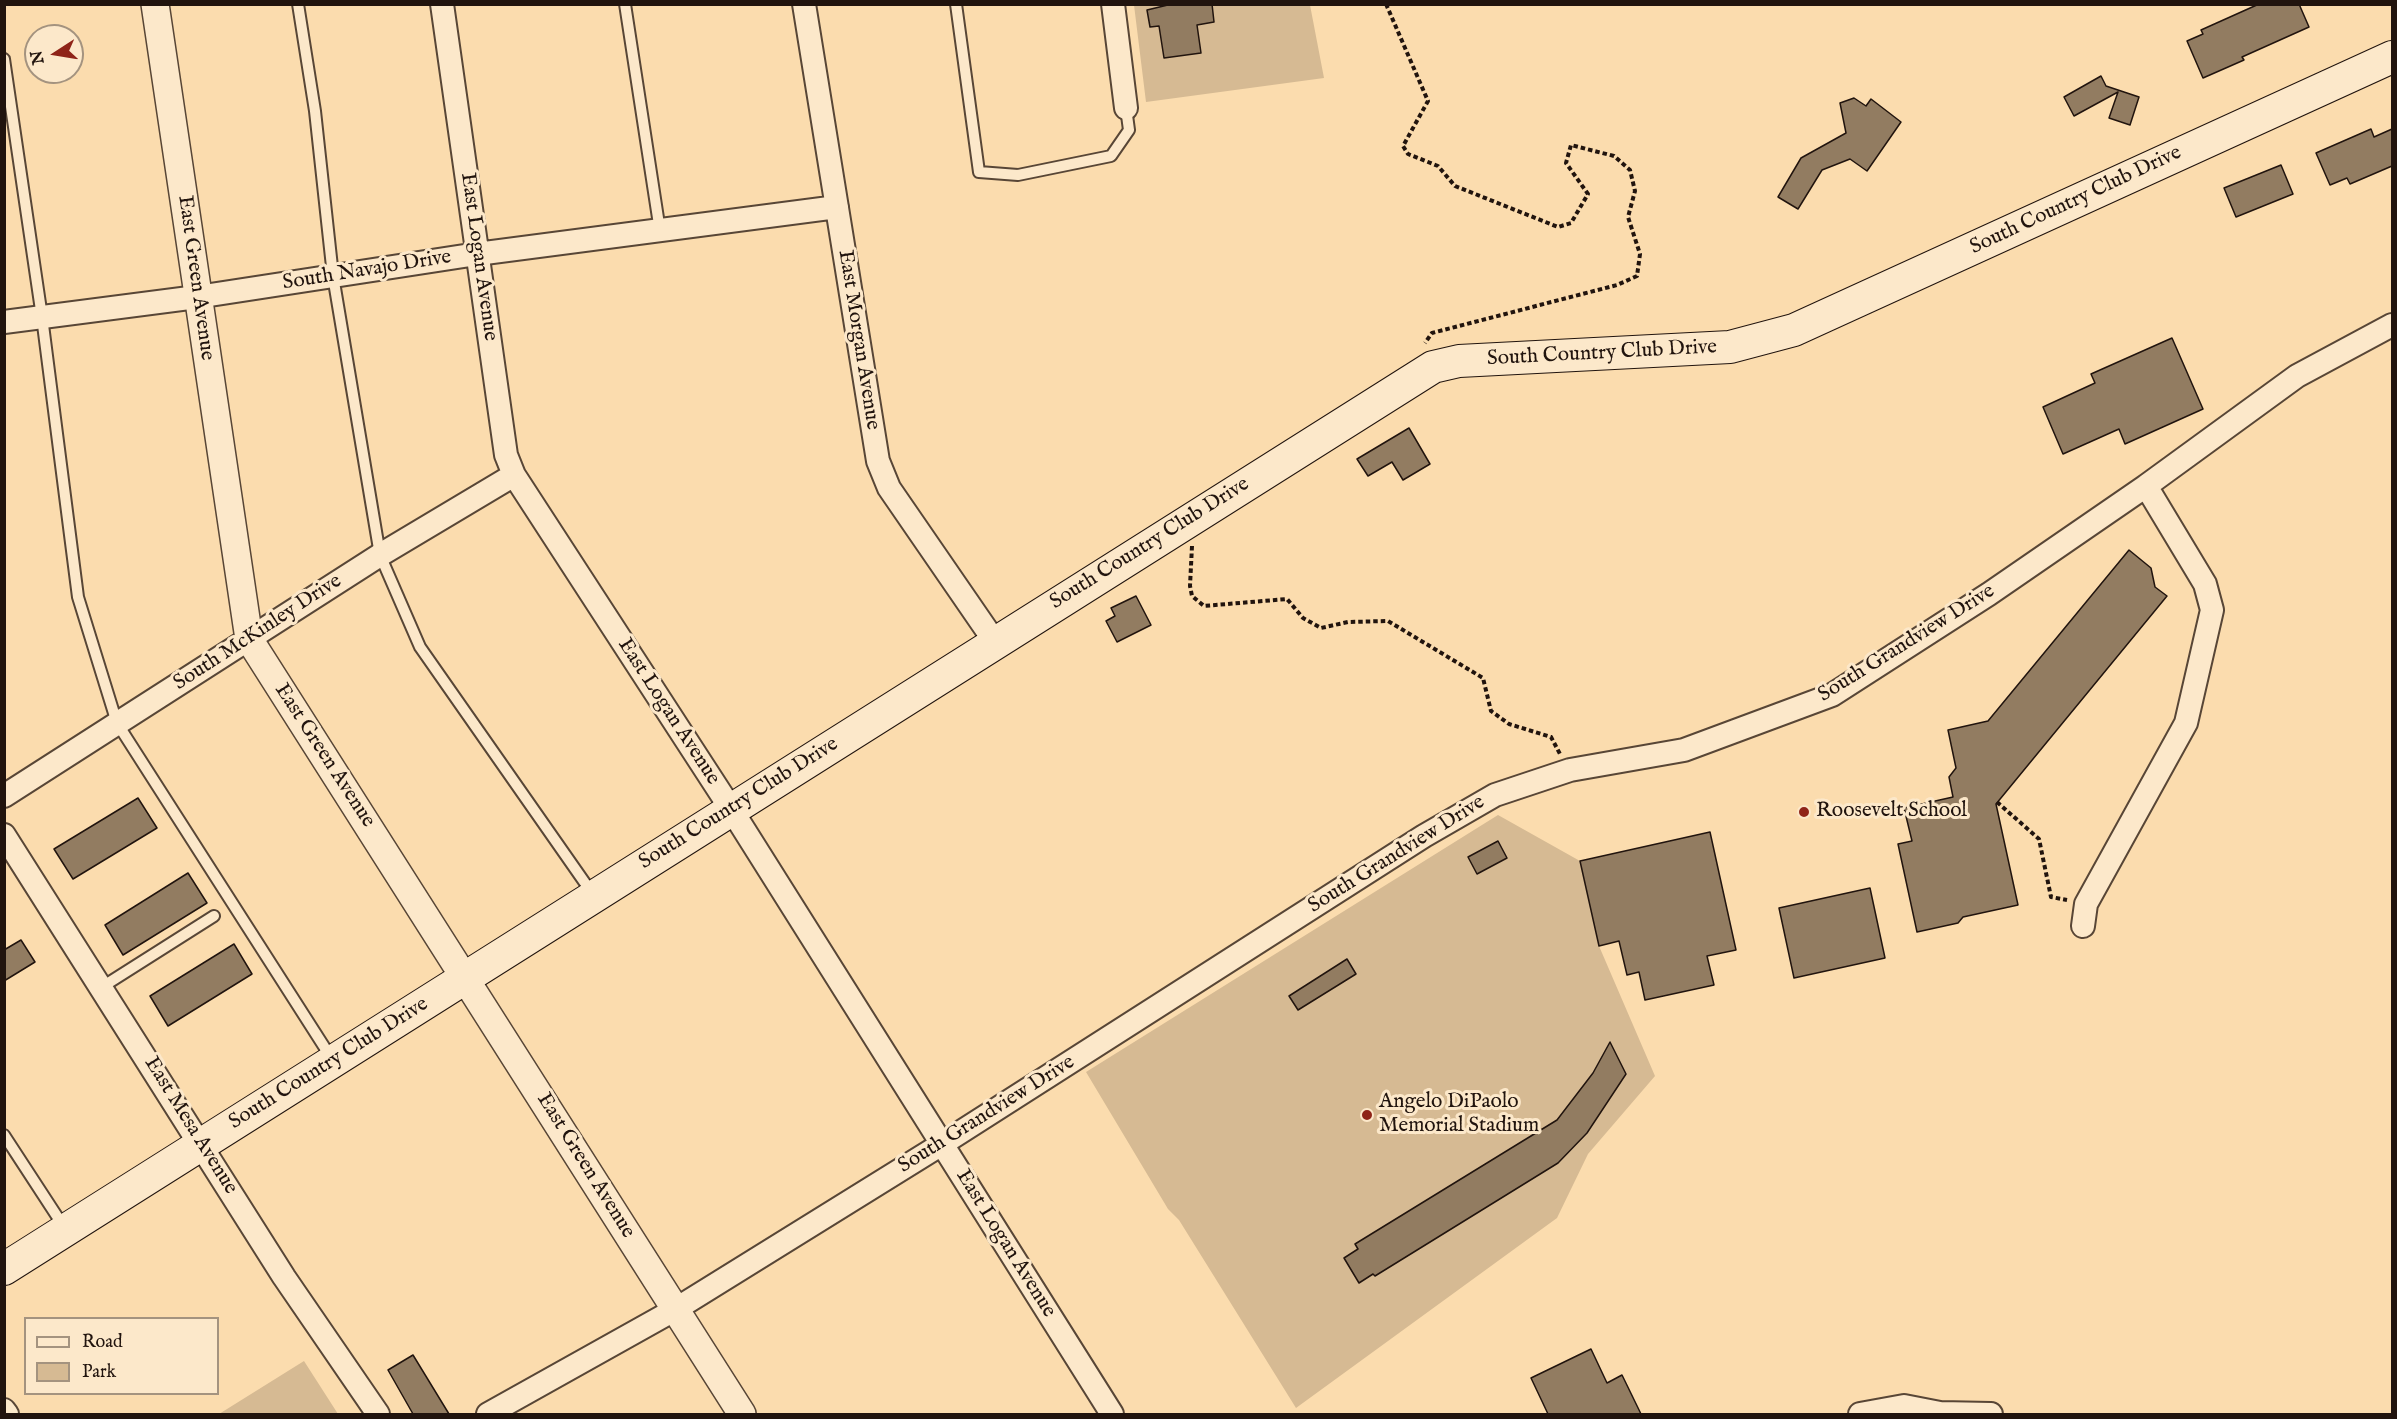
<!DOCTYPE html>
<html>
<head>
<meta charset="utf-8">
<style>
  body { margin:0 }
  #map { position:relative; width:2397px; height:1419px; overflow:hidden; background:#fbdcae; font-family:"IM FELL English",serif }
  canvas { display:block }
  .frame { position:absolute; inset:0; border:6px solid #21140e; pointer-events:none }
  .legend { position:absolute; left:24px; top:1317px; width:195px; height:78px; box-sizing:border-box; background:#fce8ca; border:2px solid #a4937f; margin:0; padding:8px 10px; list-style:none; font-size:18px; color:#21140e }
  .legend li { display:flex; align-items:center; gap:12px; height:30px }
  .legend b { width:30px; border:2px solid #a4937f }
  .north { position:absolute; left:24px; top:24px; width:60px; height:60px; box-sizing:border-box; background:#fce8ca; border:2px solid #a4937f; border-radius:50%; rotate:258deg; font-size:16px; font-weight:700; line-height:24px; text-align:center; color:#21140e }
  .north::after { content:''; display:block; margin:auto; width:21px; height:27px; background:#8f2418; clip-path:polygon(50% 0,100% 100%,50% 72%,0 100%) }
</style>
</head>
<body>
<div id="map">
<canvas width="2397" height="1419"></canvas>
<div class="frame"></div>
<ul class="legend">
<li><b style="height:8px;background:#fce8ca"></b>Road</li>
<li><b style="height:16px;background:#d6ba93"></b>Park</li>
</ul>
<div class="north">N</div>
</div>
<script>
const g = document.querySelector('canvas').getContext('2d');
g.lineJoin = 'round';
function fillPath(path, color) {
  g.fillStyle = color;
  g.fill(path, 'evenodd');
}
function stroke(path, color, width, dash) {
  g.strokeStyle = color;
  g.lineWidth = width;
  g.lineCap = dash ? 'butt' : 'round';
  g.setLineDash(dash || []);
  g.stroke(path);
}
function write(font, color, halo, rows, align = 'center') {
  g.font = font + ' "IM FELL English",serif';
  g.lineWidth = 6;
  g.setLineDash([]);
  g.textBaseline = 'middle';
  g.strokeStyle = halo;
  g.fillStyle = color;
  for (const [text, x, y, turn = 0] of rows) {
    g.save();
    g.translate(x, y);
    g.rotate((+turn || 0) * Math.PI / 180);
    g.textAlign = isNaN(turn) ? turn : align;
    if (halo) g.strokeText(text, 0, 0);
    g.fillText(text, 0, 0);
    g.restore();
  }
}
fillPath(new Path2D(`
  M1134 5H1310L1324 78 1146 102Z
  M1498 815 1580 861 1599 946 1655 1076 1588 1154 1557 1218 1296 1408 1179 1220 1168 1209 1086 1072Z
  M304 1361 338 1414H219Z`), '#d6ba93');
const building = new Path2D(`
  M1172 4H1212L1214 22 1197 25 1201 53 1164 58 1159 26 1150 27 1147 10Z
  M2259 4H2299L2309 27 2242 57 2244 60 2203 78 2187 41 2203 34 2201 30Z
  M2101 76 2106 86 2139 97 2130 125 2109 118 2118 92 2074 116 2064 97Z
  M1854 98 1866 106 1871 99 1901 122 1867 171 1850 159 1822 170 1798 209 1778 197 1801 158 1846 133 1840 103Z
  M2371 129 2374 137 2392 129V166L2350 184 2347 178 2330 185 2316 153Z
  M2281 165 2293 194 2236 217 2224 188Z
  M2172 338 2203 409 2125 444 2119 429 2063 454 2043 407 2095 383 2091 374Z
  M1409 428 1430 464 1403 480 1392 462 1368 476 1357 459Z
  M2129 550 2151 568 2155 587 2167 596 1996 804 2018 905 1963 917 1958 923 1917 932 1898 844 1912 841 1904 808 1953 797 1949 777 1956 768 1948 730 1988 721Z
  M1136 596 1151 625 1117 642 1106 621 1115 616 1111 608Z
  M138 798 157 828 73 879 54 849Z
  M1710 832 1736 950 1707 956 1714 985 1645 1000 1639 972 1627 975 1619 941 1599 946 1580 861Z
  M1498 841 1507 858 1477 874 1468 857Z
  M188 873 207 903 123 955 105 925Z
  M1870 888 1885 958 1794 978 1779 908Z
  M21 940 35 962 4 981V950Z
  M234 944 252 974 168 1026 150 996Z
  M1347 959 1356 974 1298 1010 1289 996Z
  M1610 1042 1626 1074 1587 1133 1558 1163 1375 1276 1373 1274 1359 1283 1344 1258 1358 1249 1355 1244 1557 1120 1593 1073Z
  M1591 1349 1607 1383 1622 1375 1641 1414H1548L1531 1378Z
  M413 1355 449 1414H413L388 1370Z`);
fillPath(building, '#927c61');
stroke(building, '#21140e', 1.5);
const service = new Path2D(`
  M298 4 315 111 333 276 380 555 420 647 592 893
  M625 4 660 231
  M956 4 979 172 1018 175 1111 156 1129 130 1126 108
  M4 59 42 317 78 597 117 723 332 1059
  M102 987 214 916
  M4 1135 64 1227`);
const minor = new Path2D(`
  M442 4 506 455 514 475 731 809 1112 1414
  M804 4 878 461 889 488 995 642
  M1113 4 1126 108
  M4 322 197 297 477 254 837 207
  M4 796 380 555 514 475
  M4 835 284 1277 378 1414
  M2083 926 2086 904 2186 723 2212 610 2205 584 2146 486
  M4 1410 7 1414
  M488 1414 676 1309 942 1144 1424 836 1495 795 1570 770 1684 750 1832 695 1989 594 2146 486 2297 376 2392 325
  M1860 1414 1904 1406 1940 1413 1991 1414`);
const tertiary = new Path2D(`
  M155 4 249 639 742 1414`);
const secondary = new Path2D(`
  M4 1269 1433 367 1459 361 1730 347 1794 330 2392 57`);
stroke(service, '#584636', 14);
stroke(minor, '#584636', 26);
stroke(tertiary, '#584636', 30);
stroke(secondary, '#21140e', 34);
stroke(new Path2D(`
  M1386 4 1428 101 1403 146 1408 154 1438 166 1455 186 1558 227 1571 223 1588 194 1566 163 1571 145 1614 156 1630 170 1635 191 1628 217 1640 254 1637 276 1617 285 1432 333 1425 343
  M1192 546 1190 586 1192 596 1204 606 1287 599 1303 618 1321 628 1348 622 1388 621 1483 678 1491 711 1509 724 1551 737 1560 754
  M1997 802 2039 839 2051 897 2067 900`), '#21140e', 4, [4.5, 3]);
stroke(service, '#fce8ca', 10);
stroke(minor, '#fce8ca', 22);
stroke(tertiary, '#fce8ca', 27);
stroke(secondary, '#fce8ca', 32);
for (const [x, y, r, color] of [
  [1804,812,6,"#8f2418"],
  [1367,1115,6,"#8f2418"]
]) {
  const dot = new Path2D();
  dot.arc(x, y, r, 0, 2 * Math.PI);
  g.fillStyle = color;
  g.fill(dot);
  stroke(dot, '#fce8ca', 2);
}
write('21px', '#21140e', '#fce8ca', [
  ["South Country Club Drive",2076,201,-25],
  ["East Logan Avenue",478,257,82],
  ["South Navajo Drive",367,271,-9],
  ["East Green Avenue",195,278,82],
  ["East Morgan Avenue",858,340,81],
  ["South Country Club Drive",1602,354,-3],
  ["South Country Club Drive",1150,544,-32],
  ["South McKinley Drive",258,633,-33],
  ["South Grandview Drive",1907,644,-32],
  ["East Logan Avenue",668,712,57],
  ["East Green Avenue",324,756,57],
  ["South Country Club Drive",739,804,-32],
  ["South Grandview Drive",1397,855,-32],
  ["South Country Club Drive",329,1064,-32],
  ["South Grandview Drive",987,1115,-32],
  ["East Mesa Avenue",190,1126,58],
  ["East Green Avenue",585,1166,58],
  ["East Logan Avenue",1005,1244,58]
]);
write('21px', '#21140e', '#fce8ca', [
  ["Roosevelt School",1816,812],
  ["Angelo DiPaolo",1379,1103],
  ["Memorial Stadium",1379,1127]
], 'left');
</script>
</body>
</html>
